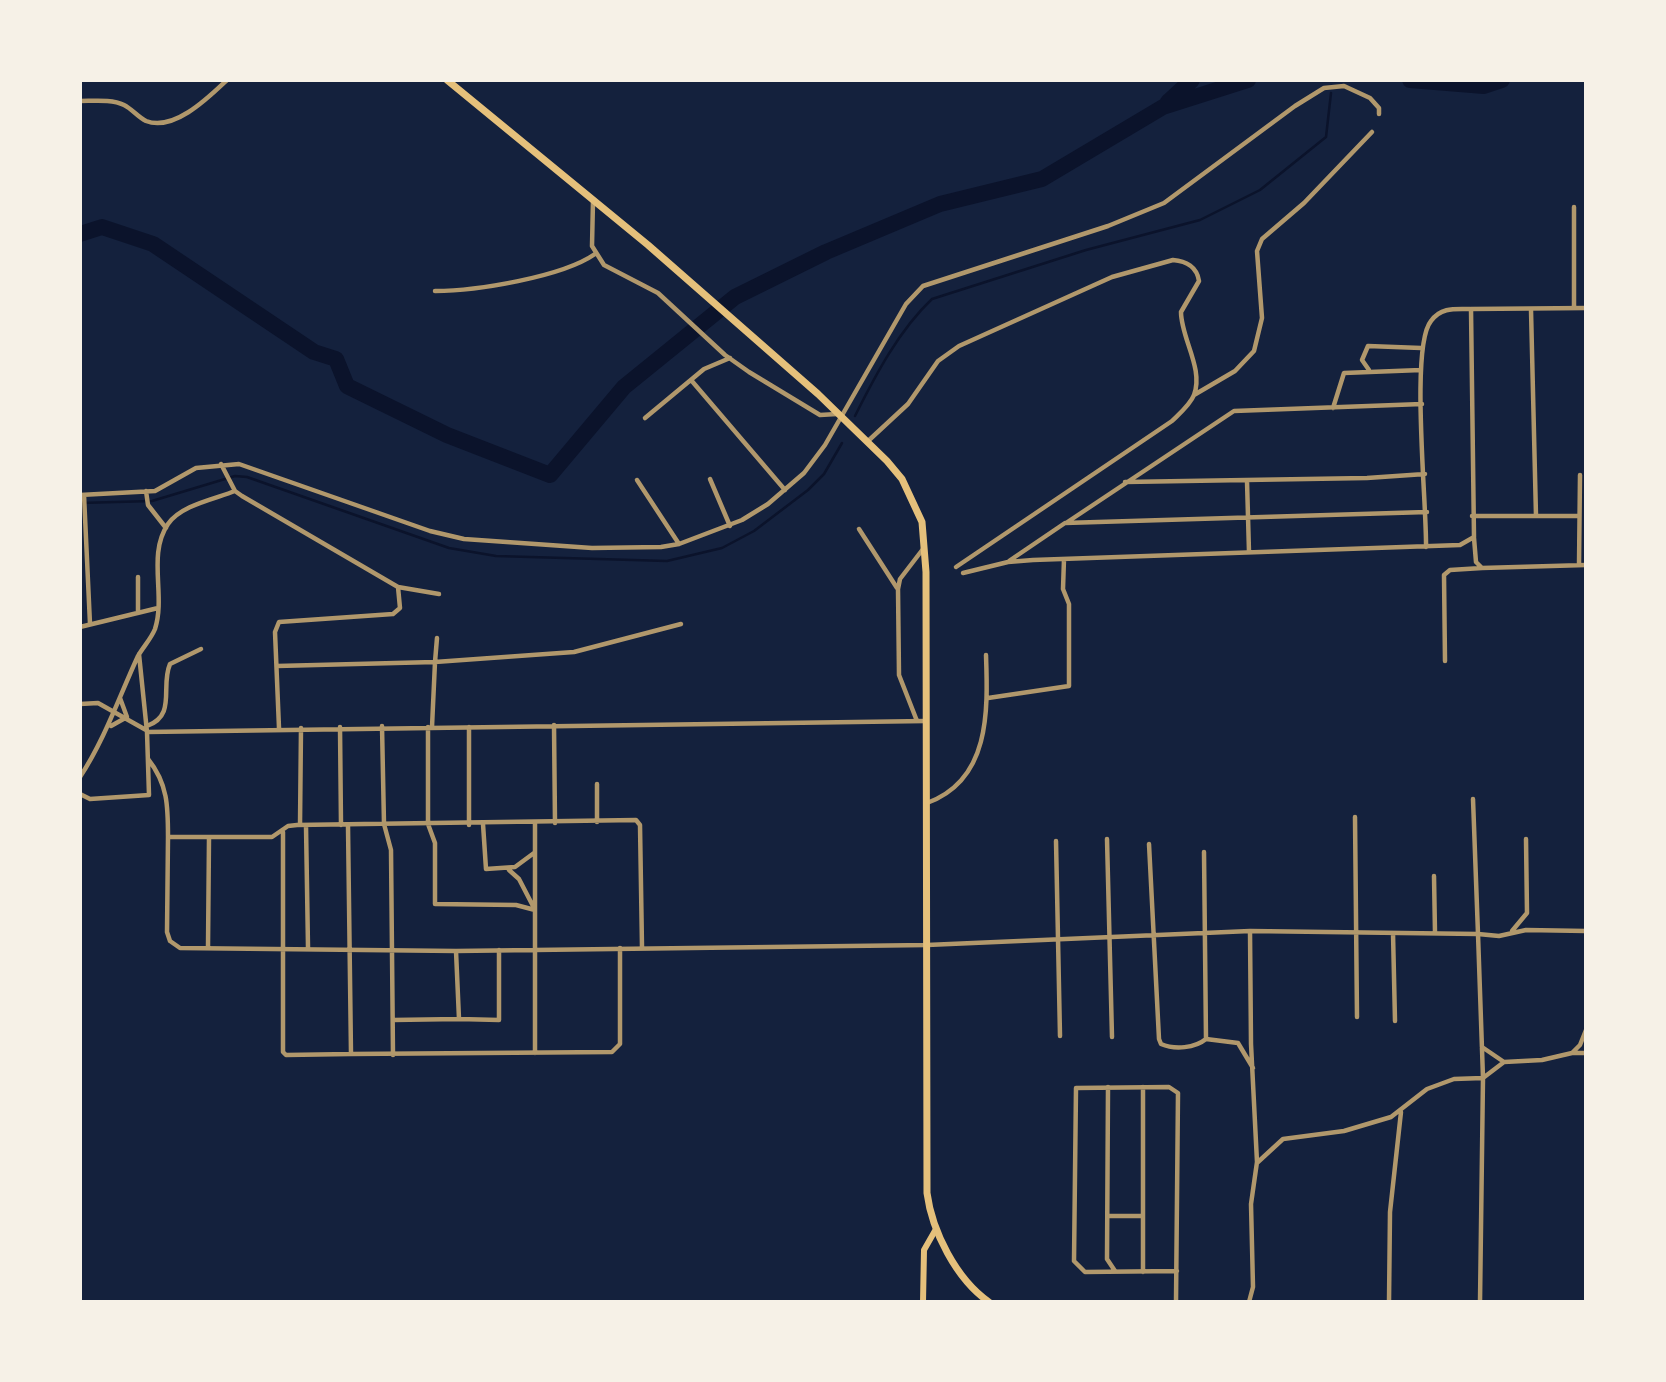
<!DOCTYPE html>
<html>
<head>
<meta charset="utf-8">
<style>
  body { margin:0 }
  #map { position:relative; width:1666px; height:1382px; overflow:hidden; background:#14213d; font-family:Raleway,sans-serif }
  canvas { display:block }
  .frame { position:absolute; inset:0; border:82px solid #f6f1e7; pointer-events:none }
</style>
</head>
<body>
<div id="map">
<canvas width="1666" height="1382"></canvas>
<div class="frame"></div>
</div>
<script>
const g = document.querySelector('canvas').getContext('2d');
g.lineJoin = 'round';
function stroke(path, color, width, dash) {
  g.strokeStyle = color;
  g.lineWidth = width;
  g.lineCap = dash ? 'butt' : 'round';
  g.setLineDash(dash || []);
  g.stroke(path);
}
stroke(new Path2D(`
  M855 416C875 376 899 330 932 299L1086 250 1200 220 1260 190 1326 137 1331 93
  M80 503 152 501 235 476 247 477 449 548 496 556 667 561 722 548 754 531 808 490 824 474 842 443`), '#0b132b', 2.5);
stroke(new Path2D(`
  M1410 80 1484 86 1502 80
  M1168 102 1192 80
  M80 234 102 227 153 244 314 352 336 359 347 386 447 435 550 475 624 387 735 297 826 252 940 204 1042 179 1163 107 1248 80`), '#0b132b', 16);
stroke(new Path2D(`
  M80 101C94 101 112 99 124 105 132 109 138 117 146 121 174 132 209 97 227 80
  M593 201 592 246 604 265 658 293 725 355 749 372 820 415 837 414
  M435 291C476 291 562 277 595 254
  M1574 308V207
  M1531 310 1536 516
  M1369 370 1362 360 1368 346 1421 348
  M691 380 785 490
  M1194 395 1235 371 1254 351 1262 318 1257 251 1262 239 1304 203 1372 132
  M1333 408 1344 373 1421 370
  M645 418 704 369 730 358
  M867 442 908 404 938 361 959 346 1112 277 1173 260C1186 261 1197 267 1199 281L1181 312C1181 338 1204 369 1194 395 1190 405 1179 414 1172 421L956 567
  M221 464 235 491 242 496 398 587 400 608 393 614 279 622 275 632 279 728
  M710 479 730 526
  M637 480 679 544
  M1247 481 1249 552
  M1125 482 1367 478 1425 474
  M146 491 148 505 166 528
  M80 495 155 491 196 468 239 464 430 531 464 539 592 548 661 547 679 544 742 520 768 504 804 473 825 445 906 304 923 286 1108 226 1164 203 1295 106 1324 88 1344 86 1370 98 1379 108V114
  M84 495 90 624
  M1472 516H1579
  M1066 523 1234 411 1422 404
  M859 529 897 588
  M1474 538 1476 562 1482 568 1586 565
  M1426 547C1427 506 1410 346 1431 321 1441 307 1455 309 1470 309
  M1009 561 1065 523 1427 512
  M1579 565 1580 475
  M963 573 1008 562 1033 560 1460 545 1474 537 1471 309 1586 308
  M138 577V613
  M398 587 439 594
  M80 627 158 608
  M139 654 147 732 926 721
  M1445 661 1444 575 1450 570 1482 568
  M277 666 435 662 437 638
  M988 698 1069 686V604L1063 589 1064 559
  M80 704 98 703 146 730
  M917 721 899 675 898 589 900 579 923 549
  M554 725 555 823
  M111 726 127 717 120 698
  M147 726C177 715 160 687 170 664L201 649
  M382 726 384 824 391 850 393 1055
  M340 727 341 825
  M428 727V824L435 843V904L516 905 535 910
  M432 727 435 662 574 652 681 624
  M469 727V825
  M148 759C168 784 168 807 168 837
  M80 777C105 739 119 697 138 656 143 647 151 639 155 629 166 595 147 555 168 524 181 505 215 499 235 491
  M597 784V822
  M80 794 90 799 149 795 147 732
  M1473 799 1478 934 1499 936 1526 930 1586 931
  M927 803C990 780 988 712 986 655
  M1355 817 1357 1017
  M483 824 486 869 515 867 534 853
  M300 825 301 728
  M306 826 308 947
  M348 826 351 1054 612 1052 620 1044V948
  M283 832V1052L286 1055 351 1054
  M1107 839 1112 1037
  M1056 841 1060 1036
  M1149 844 1159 1039 1161 1044C1175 1050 1195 1048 1206 1039L1238 1043 1253 1068
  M1204 852 1206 1039
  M509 870 519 879 533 906
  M1434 876 1435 933
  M1512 931 1527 913 1526 839
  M1393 933 1395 1021
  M208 947 209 838
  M642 947 640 825 636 820 297 825 288 826 272 837H168L167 932 170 941 180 948 456 951 927 945 1250 931 1478 934 1483 1078 1480 1302
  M459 1019 499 1020V950
  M393 1020 459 1019 456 951
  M1482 1047 1504 1062 1542 1060 1572 1053 1580 1045 1586 1030
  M535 1053V823
  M1572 1053H1586
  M1108 1087 1107 1259 1115 1271
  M1143 1087V1272
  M1258 1162 1283 1139 1344 1131 1391 1117 1427 1089 1454 1079 1483 1078 1504 1062
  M1108 1216H1142
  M1176 1302 1178 1093 1169 1087 1076 1088 1074 1261 1085 1272 1177 1271
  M1249 1302 1253 1287 1251 1204 1257 1162 1251 1044 1250 931
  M1389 1302 1390 1212 1401 1112`), '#b1986c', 4.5);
stroke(new Path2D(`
  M923 1302 924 1250 936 1229`), '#e5c07b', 6);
stroke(new Path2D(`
  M447 80 648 245 818 394 887 461 902 479 922 522 926 572 927 1193C932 1231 956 1279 989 1302`), '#e5c07b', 7);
</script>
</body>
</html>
